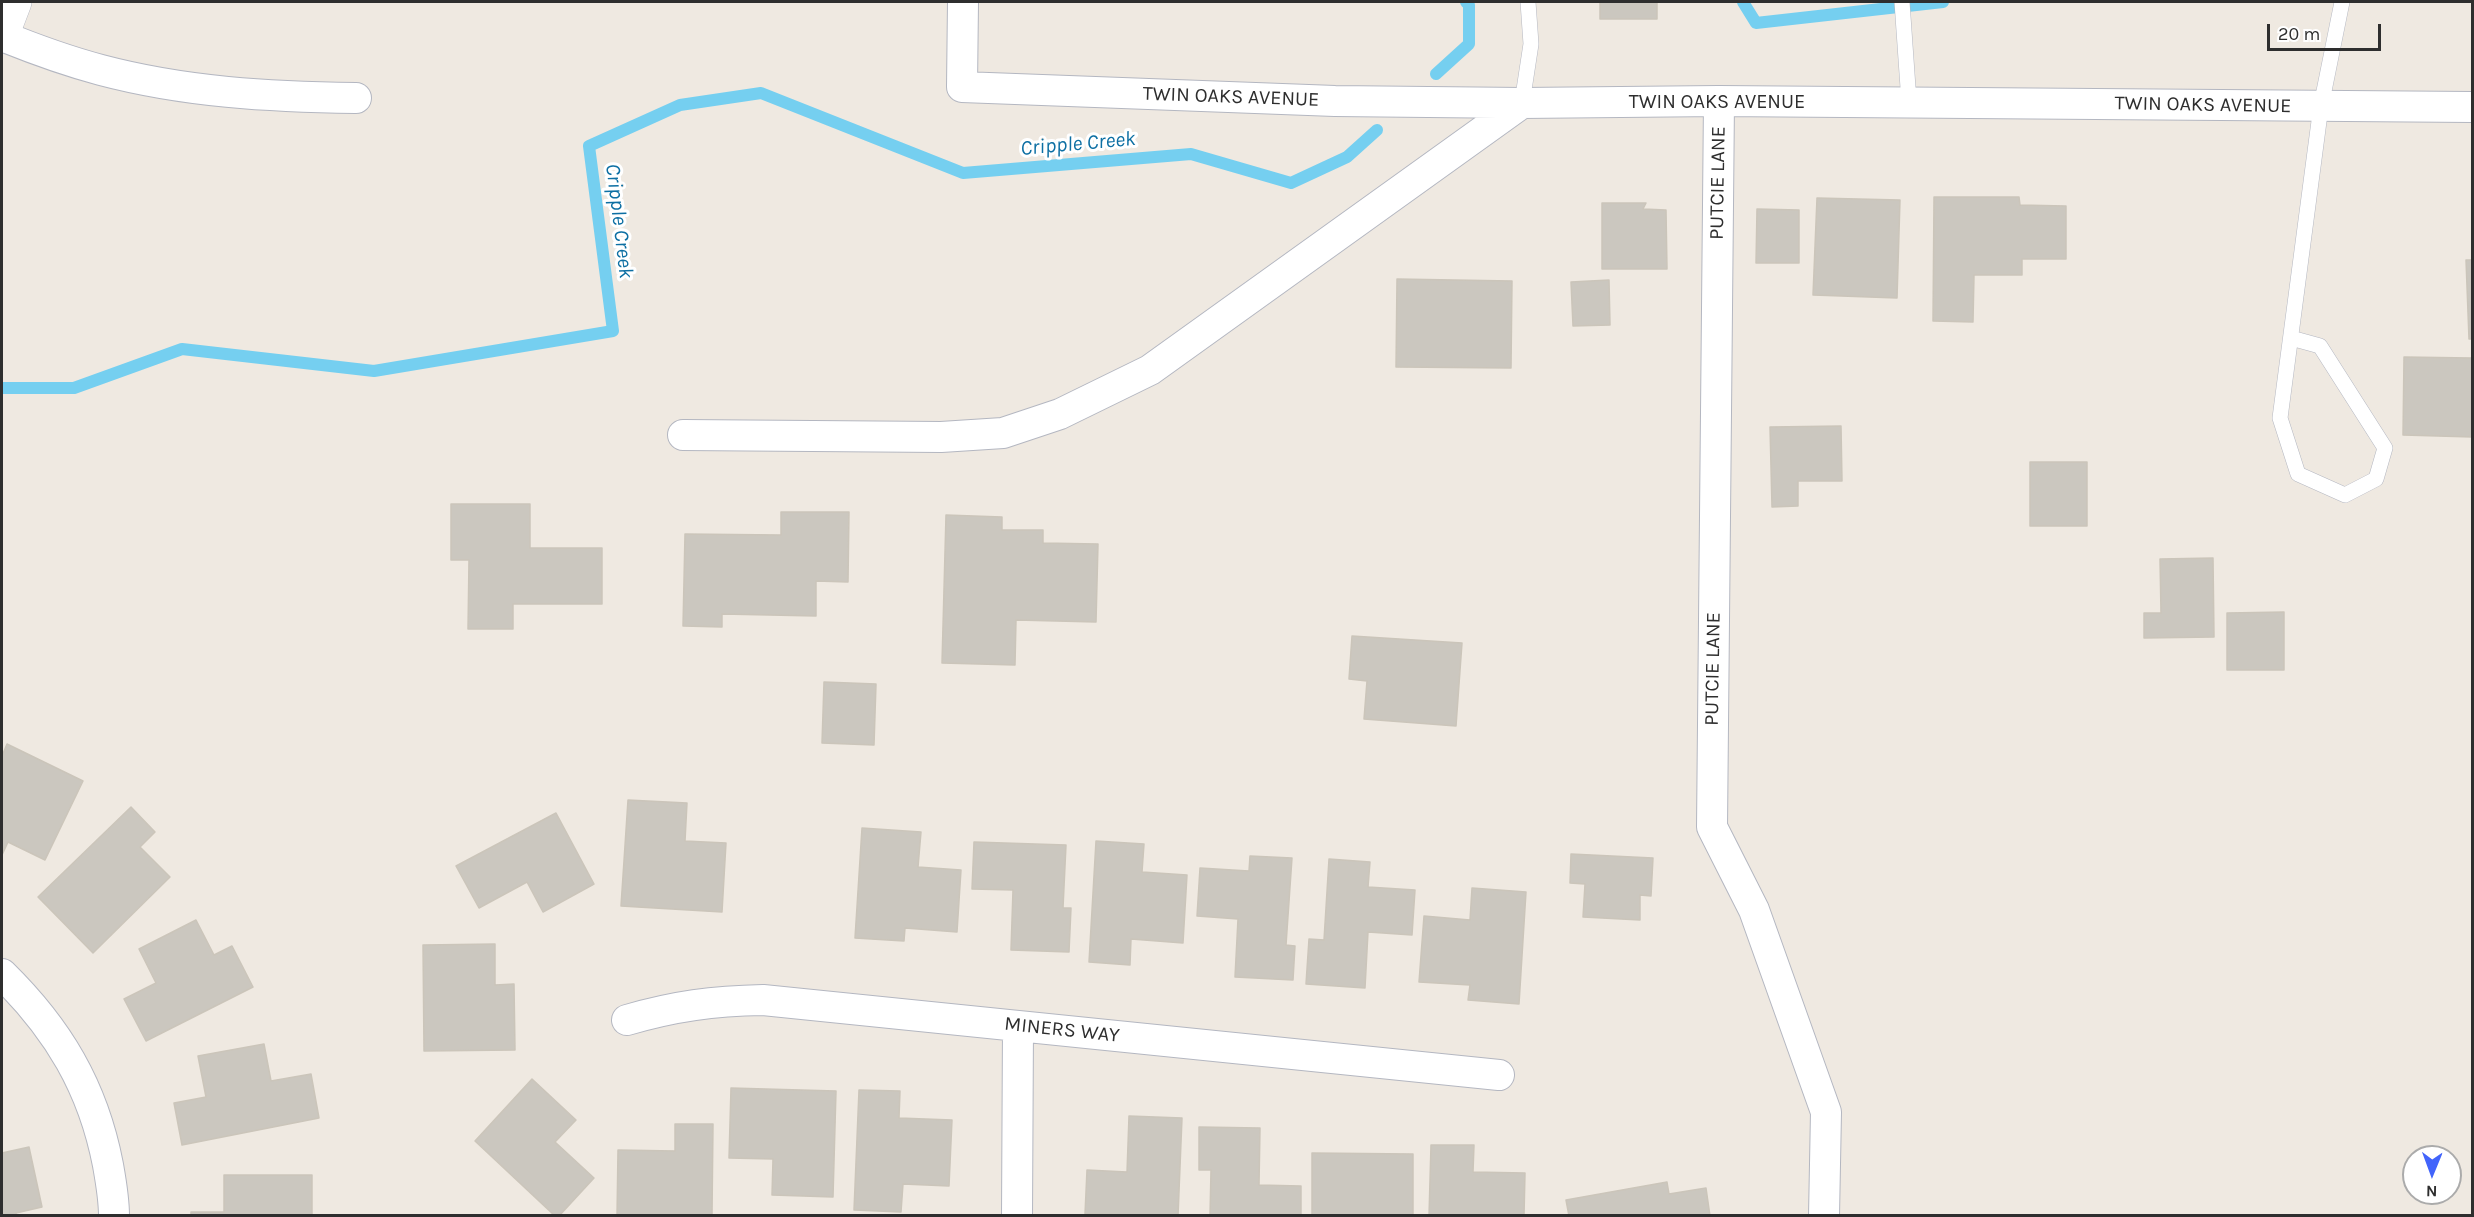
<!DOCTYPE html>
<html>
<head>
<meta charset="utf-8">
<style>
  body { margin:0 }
  #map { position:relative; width:2474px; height:1217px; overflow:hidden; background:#efe9e1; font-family:Karla,sans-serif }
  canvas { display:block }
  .frame { position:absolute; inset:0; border:3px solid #2e2e2e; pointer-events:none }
  .north { position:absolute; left:2402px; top:1145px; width:60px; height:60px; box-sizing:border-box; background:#fff; border:2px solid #ababab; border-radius:50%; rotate:181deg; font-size:16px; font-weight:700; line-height:24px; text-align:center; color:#2e2e2e }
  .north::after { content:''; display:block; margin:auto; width:21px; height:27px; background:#4264fb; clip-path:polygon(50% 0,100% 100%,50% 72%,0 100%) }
  .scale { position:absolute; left:2267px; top:24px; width:114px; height:27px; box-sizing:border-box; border:3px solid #2e2e2e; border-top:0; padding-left:8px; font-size:18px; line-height:21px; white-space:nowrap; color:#2e2e2e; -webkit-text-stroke:4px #fff; paint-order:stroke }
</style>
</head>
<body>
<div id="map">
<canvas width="2474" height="1217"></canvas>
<div class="frame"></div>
<div class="north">N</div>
<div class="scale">20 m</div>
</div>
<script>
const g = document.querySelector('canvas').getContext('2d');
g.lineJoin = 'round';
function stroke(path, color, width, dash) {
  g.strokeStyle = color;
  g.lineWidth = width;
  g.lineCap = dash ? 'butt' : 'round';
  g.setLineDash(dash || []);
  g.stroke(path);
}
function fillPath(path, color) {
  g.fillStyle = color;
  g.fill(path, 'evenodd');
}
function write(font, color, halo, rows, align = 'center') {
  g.font = font + ' Karla,sans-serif';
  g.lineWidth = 6;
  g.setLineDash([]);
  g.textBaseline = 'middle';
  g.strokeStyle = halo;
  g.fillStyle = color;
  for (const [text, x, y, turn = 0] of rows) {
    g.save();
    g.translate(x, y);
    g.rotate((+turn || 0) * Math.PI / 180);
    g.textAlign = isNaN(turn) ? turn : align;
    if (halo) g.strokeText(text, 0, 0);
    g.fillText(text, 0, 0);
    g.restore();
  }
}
stroke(new Path2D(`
  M1743 2 1756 23 1943 2
  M1436 74 1469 44V5L1466 2
  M2 388H74L182 349 374 371 613 331 589 146 680 105 761 93 963 173 1191 154 1291 183 1347 157 1377 130`), '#75cff0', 12);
const building = new Path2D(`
  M1600 2H1657V19H1600Z
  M1934 197H2019L2020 205 2066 206V259H2022V275H1974L1973 322 1933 321Z
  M1817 198 1900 200 1897 298 1813 295Z
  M1602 203H1646L1643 209 1666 210 1667 269H1602Z
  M1757 209 1799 210V263H1756Z
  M2466 260H2472V339H2469Z
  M1397 279 1512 281 1511 368 1396 367Z
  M1609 280 1610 325 1573 326 1571 282Z
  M2404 357 2472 358V437L2403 435Z
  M1841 426 1842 481H1798V506L1772 507 1770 427Z
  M2030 462H2087V526H2030Z
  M451 504H530V548H602V604H513V629H468L469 560H451Z
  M781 512H849L848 582 816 581V616L722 614V627L683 626 685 534 781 535Z
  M946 515 1002 517V530H1043V543L1098 544 1096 622 1016 620 1015 665 942 663Z
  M2213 558 2214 637 2144 638V613H2161L2160 559Z
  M2284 612V670H2227V613Z
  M1352 636 1462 643 1456 726 1364 719 1367 681 1349 679Z
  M824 682 876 684 874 745 822 743Z
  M7 744 83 781 45 860 8 842 2 855V756Z
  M628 800 687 803 685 841 726 843 722 912 621 906Z
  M131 807 155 832 140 847 170 877 93 953 38 897Z
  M556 813 594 884 543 912 527 882 479 908 456 866Z
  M862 828 921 832 918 867 961 870 957 932 905 928 904 941 855 938Z
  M1096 841 1144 844 1142 872 1187 875 1183 943 1131 939 1130 965 1089 962Z
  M974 842 1066 845 1063 908H1071L1069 952 1011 950 1013 890 972 889Z
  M1571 854 1653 858 1651 896 1640 895V920L1583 917 1585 884 1570 883Z
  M1250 856 1292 858 1286 945 1295 946 1293 980 1235 977 1238 919 1197 916 1200 868 1249 871Z
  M1329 859 1370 862 1368 887 1415 890 1412 935 1368 932 1365 988 1306 984 1309 939 1324 940Z
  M1472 888 1526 892 1519 1004 1468 1000 1470 985 1419 982 1424 916 1470 920Z
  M196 920 214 955 232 946 253 987 146 1041 124 999 156 983 139 949Z
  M495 944V985L514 984 515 1050 424 1051 423 945Z
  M264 1044 271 1081 311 1074 319 1118 182 1145 174 1103 206 1097 198 1056Z
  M532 1079 576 1120 555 1142 594 1178 559 1216H555L475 1141Z
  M731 1088 836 1091 833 1197 772 1195 773 1159 729 1158Z
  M859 1090 900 1091 899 1118 952 1120 949 1186 903 1184 901 1212 854 1210Z
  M1129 1116 1182 1118 1178 1216 1085 1214 1087 1170 1127 1172Z
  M675 1124H713L712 1216H617L618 1150 675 1151Z
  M1199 1127 1260 1128 1259 1185 1301 1186V1216H1210L1211 1170H1199Z
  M1431 1145H1474L1473 1172 1525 1173 1524 1216H1429Z
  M29 1147 42 1207 16 1213 17 1216H2V1153Z
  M1312 1153 1413 1154V1216H1312Z
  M224 1175H312V1216H191V1212H224Z
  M1667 1182 1669 1194 1706 1188 1710 1216H1569L1566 1200Z`);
fillPath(building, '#cbc7bf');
stroke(building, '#cbc5ba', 1.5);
const service = new Path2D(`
  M1902 2 1909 102
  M1522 103 1531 44 1528 2
  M2291 338 2320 346 2385 448 2376 479 2345 495 2298 474 2280 418 2321 106 2342 2`);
const minor = new Path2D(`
  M963 2 962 87 1335 101 1522 103 1719 101 2472 107
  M2 36C34 49 67 61 101 70 184 92 270 97 356 98
  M1719 101 1712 827 1754 910 1826 1112 1824 1216
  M683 435 941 437 1003 433 1060 414 1150 370 1522 103
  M2 974C58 1029 93 1087 108 1165 111 1182 114 1198 114 1216
  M627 1020C675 1006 713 1001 763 1000L1499 1075
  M1017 1216 1018 1026`);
const tertiary = new Path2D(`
  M2 36 15 2`);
stroke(service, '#b4b7c1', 16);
stroke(minor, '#b4b7c1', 32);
stroke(tertiary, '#b4b7c1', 34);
stroke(service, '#fff', 15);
stroke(minor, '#fff', 30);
stroke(tertiary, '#fff', 33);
write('20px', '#2e2e2e', '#fff', [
  ["TWIN OAKS AVENUE",1231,97,2],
  ["TWIN OAKS AVENUE",1717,102],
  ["TWIN OAKS AVENUE",2203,105,1],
  ["PUTCIE LANE",1718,183,-89],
  ["PUTCIE LANE",1713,669,-89],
  ["MINERS WAY",1062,1030,6]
]);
write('italic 21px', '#0d6fa3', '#fff', [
  ["Cripple Creek",1078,144,-5],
  ["Cripple Creek",619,221,83]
]);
</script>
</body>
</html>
